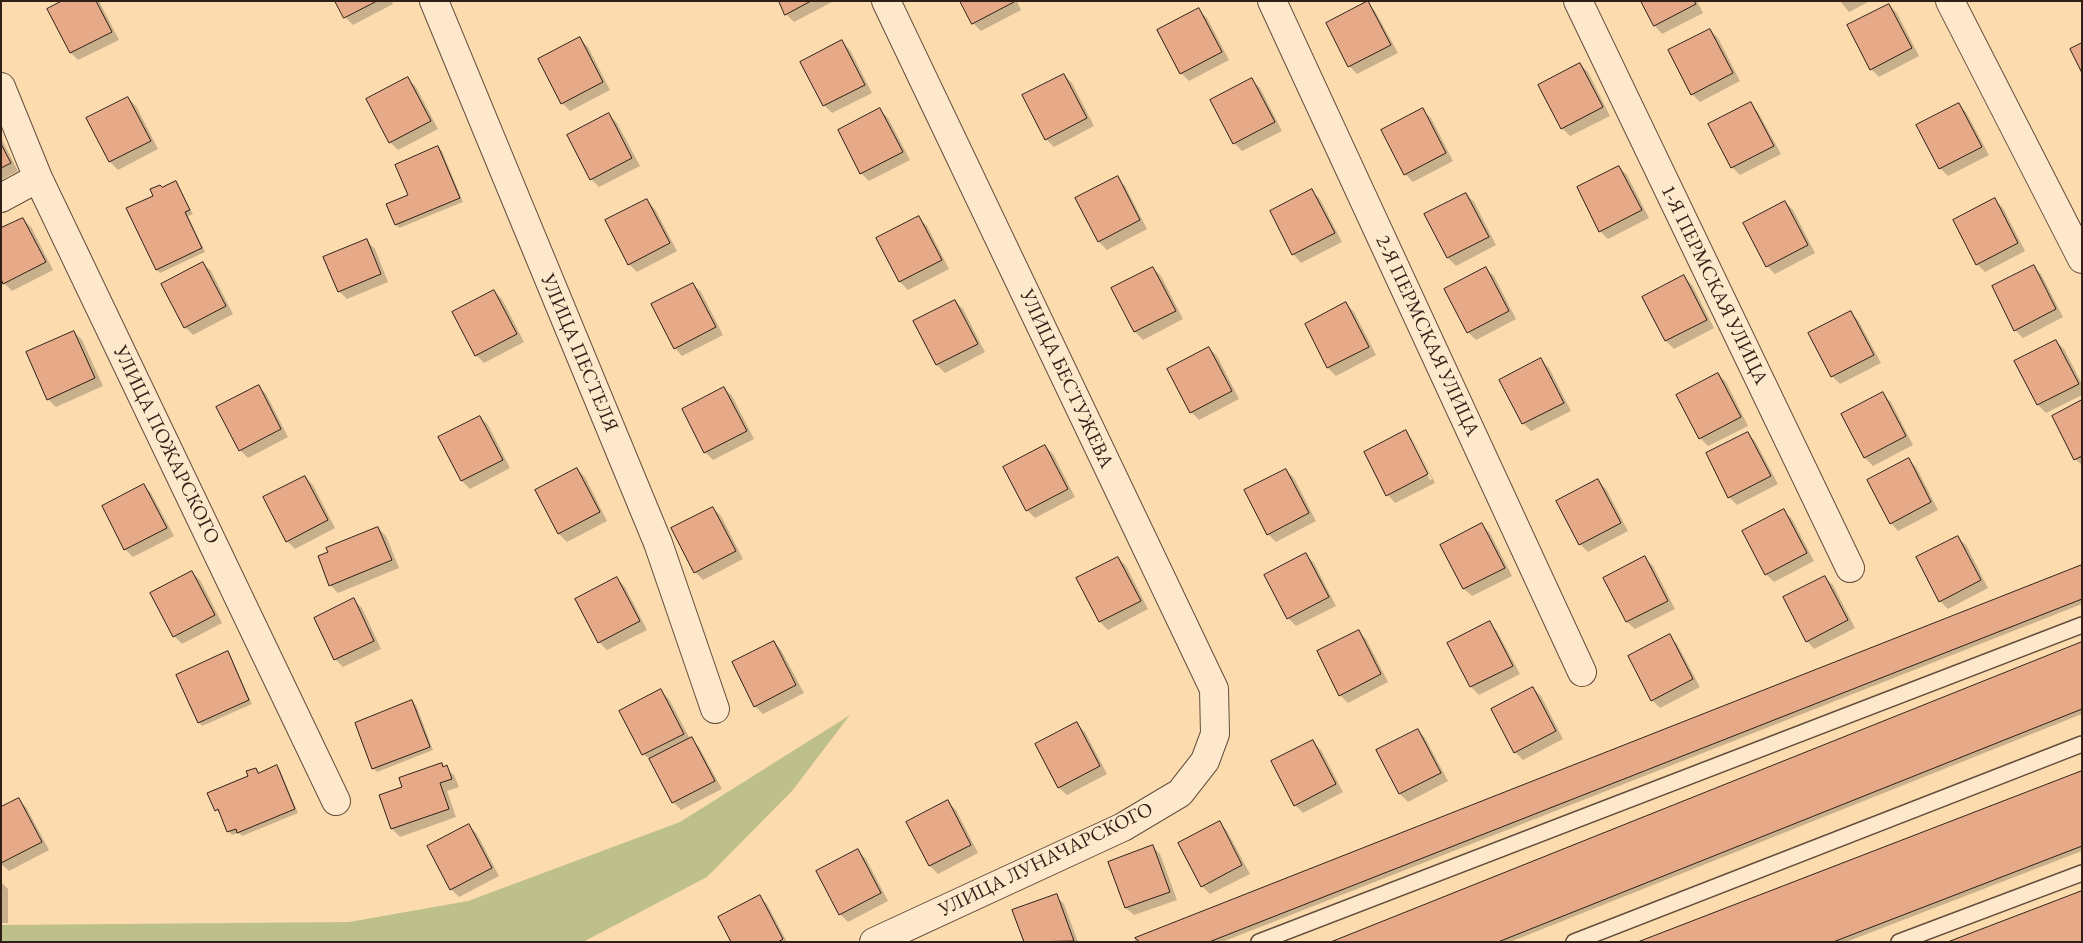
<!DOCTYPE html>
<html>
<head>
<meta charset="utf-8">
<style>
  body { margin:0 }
  #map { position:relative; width:2083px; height:943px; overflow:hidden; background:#fcdcaf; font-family:"EB Garamond",serif }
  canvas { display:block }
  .frame { position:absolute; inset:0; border:2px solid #2f1f16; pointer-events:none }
</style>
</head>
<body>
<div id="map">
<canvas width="2083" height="943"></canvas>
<div class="frame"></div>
</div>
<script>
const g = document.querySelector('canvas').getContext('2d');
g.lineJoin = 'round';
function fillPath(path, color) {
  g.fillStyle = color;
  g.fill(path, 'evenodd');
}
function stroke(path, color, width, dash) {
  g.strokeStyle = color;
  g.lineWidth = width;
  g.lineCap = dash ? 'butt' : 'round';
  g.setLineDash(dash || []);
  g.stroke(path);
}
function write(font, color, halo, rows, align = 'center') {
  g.font = font + ' "EB Garamond",serif';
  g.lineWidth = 4;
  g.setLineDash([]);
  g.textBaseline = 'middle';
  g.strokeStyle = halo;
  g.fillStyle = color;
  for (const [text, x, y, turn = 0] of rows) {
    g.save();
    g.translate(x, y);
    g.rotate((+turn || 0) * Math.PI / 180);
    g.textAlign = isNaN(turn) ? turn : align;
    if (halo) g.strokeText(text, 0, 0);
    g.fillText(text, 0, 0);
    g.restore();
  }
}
fillPath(new Path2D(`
  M850 715 792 791 707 877 583 942H1V925L349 922 468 901 680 822Z`), '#bec08b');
fillPath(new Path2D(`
  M65 1H99L119 40 78 60 71 53Z
  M337 1H392L393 4 353 25 345 17Z
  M780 1H834L794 22 786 14Z
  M962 1H1017L1021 10 981 31 973 23Z
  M1642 1H1697L1703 13 1662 34 1655 26Z
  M1840 1H1870L1849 12Z
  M1368 3 1375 11 1398 53 1357 74 1349 66 1327 24Z
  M1889 5 1897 13 1919 56 1879 77 1871 69Z
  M1199 10 1207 18 1229 60 1189 81 1181 73Z
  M1710 30 1718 38 1740 81 1700 102 1692 94Z
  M580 39 588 47 610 90 570 111 562 103Z
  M842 42 850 50 872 93 832 113 824 105Z
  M1580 64 1588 72 1610 116 1570 136 1562 128Z
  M1064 75 1072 83 1094 126 1054 147 1046 139Z
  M408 79 416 87 438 129 398 150 390 142Z
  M1252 80 1260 88 1282 131 1242 151 1234 143Z
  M128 98 136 106 158 149 118 170 110 162 88 119Z
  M1751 104 1758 112 1781 154 1740 175 1732 167Z
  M1958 104 1966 112 1989 155 1948 176 1940 168Z
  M880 110 888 118 910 160 869 181 861 173 839 131Z
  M1423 110 1431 118 1453 161 1413 182 1405 174Z
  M609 115 617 123 640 166 599 187 591 179Z
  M1 138 18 171 1 180Z
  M438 147 442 151 463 202 399 228 396 224 410 195Z
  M1619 167 1627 175 1649 218 1608 239 1600 231Z
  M1117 178 1125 186 1147 229 1107 250 1099 242 1077 199Z
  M175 182 193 214 188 216 205 252 160 273 157 270 155 196 162 188Z
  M1312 191 1320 199 1342 242 1301 263 1294 255 1271 211Z
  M1466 194 1474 202 1496 245 1456 266 1448 258 1426 215Z
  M1995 200 2003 208 2025 251 1985 272 1977 264Z
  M647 201 655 209 677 251 637 272 629 264Z
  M1785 202 1793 210 1815 253 1775 274 1767 266Z
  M919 218 927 226 949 269 908 290 900 282 878 238Z
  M23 219 31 227 53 270 12 291 4 283Z
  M367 241 375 249 388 282 347 299 339 291Z
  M203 263 211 271 233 314 193 335 185 327Z
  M2033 266 2041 274 2063 317 2023 338 2015 330Z
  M1153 268 1161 276 1183 319 1143 340 1135 332 1113 289Z
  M1486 269 1494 276 1516 319 1476 340 1468 332Z
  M1684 277 1692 285 1714 328 1674 349 1666 341 1644 298Z
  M693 284 701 292 723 335 682 356 675 348Z
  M494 291 502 299 524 342 484 363 476 355Z
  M955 301 963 309 985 352 945 373 937 365 915 322Z
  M1346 304 1354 312 1376 355 1336 376 1328 368 1306 325Z
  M1850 312 1858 320 1881 363 1840 384 1832 376Z
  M74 332 82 340 103 386 56 407 48 399Z
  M2056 341 2064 349 2082 384V395L2046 413 2038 405 2016 362Z
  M1209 348 1217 356 1239 399 1199 420 1191 412Z
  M1541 360 1549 368 1571 411 1531 431 1523 423Z
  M1718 374 1726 382 1748 426 1708 446 1700 438Z
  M258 386 266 394 288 437 248 458 240 450Z
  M724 388 732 396 754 439 713 460 705 452Z
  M1883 394 1891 402 1913 445 1873 466 1865 458 1843 415Z
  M2082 401V465L2075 459Z
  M480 417 488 425 510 468 470 489 462 481 440 438Z
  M1405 432 1413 440 1435 483 1395 503 1388 495 1365 453ZM1409 439H1412L1432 479 1430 480Z
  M1747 433 1755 441 1778 484 1737 505 1729 497Z
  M1045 446 1053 454 1075 497 1035 518 1027 510Z
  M1908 459 1916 467 1938 510 1898 531 1891 523Z
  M577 469 585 477 607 521 567 542 559 534 537 490Z
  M1286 470 1294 478 1316 521 1276 542 1268 534Z
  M305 477 313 485 335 528 295 549 287 541Z
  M1598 481 1606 489 1628 531 1588 552 1580 544Z
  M143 485 151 493 174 536 133 557 125 549Z
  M713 508 721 516 743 559 703 580 695 572Z
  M1784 511 1792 519 1814 561 1774 582 1766 574Z
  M1482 525 1490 533 1512 576 1472 596 1464 589 1442 546Z
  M378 528 386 536 399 568 338 593 330 585Z
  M1958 538 1966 545 1988 588 1948 609 1940 601Z
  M1306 555 1314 563 1336 606 1296 626 1288 618 1266 576Z
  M1118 558 1126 566 1148 609 1108 630 1100 622 1078 578Z
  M1645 558 1653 566 1675 609 1635 629 1627 622Z
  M2082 566V604L1222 942H1133L1136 939Z
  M192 572 200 580 222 623 182 644 174 636Z
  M1825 578 1833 585 1855 628 1814 649 1807 641Z
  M617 579 625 587 647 630 607 650 599 642Z
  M354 600 362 608 381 649 343 667 335 659Z
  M1489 623 1497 631 1520 674 1479 695 1471 687 1449 644Z
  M1358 631 1366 639 1388 682 1348 703 1340 695Z
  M1669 636 1677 644 1700 687 1660 708 1652 700Z
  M774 642 781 650 804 693 763 714 755 706Z
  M2082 643V714L1510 942H1335Z
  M227 653 231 657 252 704 202 726 199 722Z
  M1533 688 1541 696 1563 739 1523 760 1515 752Z
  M661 691 669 699 690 739H692L699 747 722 789 681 810 673 802 652 761 643 754Z
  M412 702 416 705 433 750 377 772 373 768Z
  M1077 724 1085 732 1107 774 1067 795 1059 788Z
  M1418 730 1425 738 1448 781 1408 802 1400 794 1378 751Z
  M1313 742 1321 750 1343 792 1303 813 1295 805Z
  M441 764 454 775 459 787 447 791 456 817 400 837 392 829 380 796 404 788Z
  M276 767 280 770 298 813 242 836 239 833 232 835 229 832 221 813 216 810 256 769 260 773Z
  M2082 772V851L1846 942H1642Z
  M19 800 26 807 49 850 9 871 1 864V809Z
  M948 802 956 810 978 853 938 874 930 866 908 822Z
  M1220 823 1227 831 1250 874 1210 894 1202 886Z
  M469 826 477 834 499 876 459 897 451 889Z
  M1152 846 1160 854 1177 900 1134 915 1126 908 1110 862Z
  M858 851 866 859 888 901 848 922 840 914Z
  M1 882 8 889V923H1Z
  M759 896 767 904 787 942H732Z
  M1056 896 1064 904 1078 942H1025Z`), '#0003');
const building = new Path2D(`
  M62 1H96L112 32 70 53 47 9Z
  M335 1H377L344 18Z
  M779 1H811L785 15Z
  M960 1H1014V2L972 24Z
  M1368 1 1391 45 1348 67 1326 23Z
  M1641 1H1694L1696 4 1654 26Z
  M1889 4 1912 48 1870 70 1847 25Z
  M1199 8 1222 52 1180 74 1157 30Z
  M1710 29 1733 73 1691 95 1668 50Z
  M580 37 603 82 561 104 538 59Z
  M842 40 865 85 823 106 800 62Z
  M2082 43V73L2070 49Z
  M1580 63 1603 107 1561 129 1538 85Z
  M1064 74 1087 118 1045 140 1022 95Z
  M408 77 431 121 389 143 366 99Z
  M1252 78 1275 122 1233 144 1210 100Z
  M128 97 151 141 109 162 86 118Z
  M1751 102 1774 146 1731 168 1708 124Z
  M1959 103 1982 147 1939 169 1916 125Z
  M880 108 903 152 860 174 838 130Z
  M1423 108 1446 153 1404 175 1381 130Z
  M609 113 632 158 590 180 567 135Z
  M1 144 11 163 1 168Z
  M438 146 460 198 395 225 386 204 408 195 395 165Z
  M1619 166 1642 210 1599 232 1577 187Z
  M1118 176 1140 220 1098 242 1075 198Z
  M176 181 190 210 185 212 202 248 156 270 126 208 153 196 150 189 160 185 162 187Z
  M1312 189 1335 233 1292 255 1270 211Z
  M1466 193 1489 237 1447 258 1424 214Z
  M1995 198 2018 243 1976 265 1953 220Z
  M647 199 670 243 628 265 605 220Z
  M1785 201 1808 245 1766 267 1743 223Z
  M919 216 942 260 899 282 876 238Z
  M23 218 46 262 3 284 1 279V228Z
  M367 239 381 274 338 292 323 257Z
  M203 262 226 306 184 328 161 284Z
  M2034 265 2056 309 2014 331 1992 286Z
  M1153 267 1176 311 1134 332 1111 288Z
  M1486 267 1509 311 1467 333 1444 289Z
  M1684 275 1707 320 1665 341 1642 297Z
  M693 283 716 327 674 349 651 304Z
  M494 290 517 334 475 356 452 312Z
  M955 300 978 344 936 365 913 321Z
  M1346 302 1369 347 1327 368 1305 324Z
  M1851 311 1874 355 1831 377 1808 333Z
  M74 331 95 378 47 400 26 352Z
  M2056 340 2079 384 2037 405 2014 361Z
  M1209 347 1232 391 1190 413 1167 369Z
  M1541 358 1564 403 1522 424 1499 380Z
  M1718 373 1741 417 1699 439 1676 395Z
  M259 385 281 429 239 451 216 407Z
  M724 387 747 431 704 453 682 409Z
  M1883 392 1906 436 1864 458 1841 414Z
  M2082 400V456L2074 460 2052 416Z
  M480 416 503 460 461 481 438 437Z
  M1406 430 1428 474 1386 496 1364 452Z
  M1748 432 1771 476 1728 498 1706 453Z
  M1045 445 1068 489 1026 511 1003 467Z
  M1909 458 1931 502 1890 524 1867 480Z
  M577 468 600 512 558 534 535 490Z
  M1286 469 1309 513 1267 535 1244 490Z
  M305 476 328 520 286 542 263 497Z
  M1598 479 1621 523 1579 545 1556 501Z
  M144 484 167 528 124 550 102 506Z
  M713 507 736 551 694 573 671 528Z
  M1784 509 1807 553 1765 575 1742 531Z
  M1482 523 1505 568 1463 589 1440 545Z
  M378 527 392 560 329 586 318 556 328 552 326 548Z
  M1958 536 1981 580 1939 602 1916 557Z
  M1306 553 1329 597 1287 619 1264 575Z
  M1645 556 1668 601 1626 622 1603 578Z
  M1118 557 1141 601 1099 622 1076 578Z
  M2082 565V599L1209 942H1140L1135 938Z
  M192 571 215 615 173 637 150 593Z
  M1825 576 1848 620 1806 642 1783 597Z
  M617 577 640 621 598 643 575 599Z
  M354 598 374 641 334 660 314 618Z
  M1490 621 1513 666 1470 687 1447 643Z
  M1359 630 1381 674 1339 696 1317 651Z
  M1670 634 1693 679 1651 701 1628 656Z
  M774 641 796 685 754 707 732 662Z
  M2082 642V709L1498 942H1331Z
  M228 651 249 700 198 723 176 675Z
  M1533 687 1556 731 1514 753 1491 709Z
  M661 689 684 734 642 755 619 711Z
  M412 700 430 747 372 769 355 723Z
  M1077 722 1100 766 1058 788 1035 744Z
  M1418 729 1441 773 1399 794 1376 750Z
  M692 737 715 781 672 803 649 759Z
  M1313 740 1336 784 1294 806 1271 761Z
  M442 763 443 767 447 765 452 779 440 783 449 809 391 829 379 795 402 787 399 778Z
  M277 765 295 809 237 833 236 829 227 832 218 809 215 811 207 793 248 776 246 771 256 768 258 773Z
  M2082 771V846L1833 942H1638Z
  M19 798 42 842 1 863V807Z
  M948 800 971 845 929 866 906 822Z
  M1220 821 1242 865 1201 887 1178 843Z
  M469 824 492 868 450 890 427 846Z
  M1153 845 1170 892 1125 908 1108 862Z
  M858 849 881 893 839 915 816 871Z
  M2082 891V942H1948Z
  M1057 894 1074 941 1024 942 1012 910Z
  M760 895 783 939 778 942H731L718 917Z`);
fillPath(building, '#e6aa89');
stroke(building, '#2f1f16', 1);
const service = new Path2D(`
  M1259 942 2082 625
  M1574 942 2082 744
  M1899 942 2082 873`);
const minor = new Path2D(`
  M434 1 658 543 715 709
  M1272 1 1582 672
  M1578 1 1850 568
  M1950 1 2082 259
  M1 87 38 178 336 801
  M1 198 38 178
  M874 942 1123 827 1180 793 1205 761 1215 734 1214 689 886 1`);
stroke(service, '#624e3c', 18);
stroke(minor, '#624e3c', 30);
stroke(service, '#fde8cb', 15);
stroke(minor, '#fde8cb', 28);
write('20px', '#2f1f16', '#fde8cb', [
  ["1-Я ПЕРМСКАЯ УЛИЦА",1714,285,64],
  ["2-Я ПЕРМСКАЯ УЛИЦА",1427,336,65],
  ["УЛИЦА ПЕСТЕЛЯ",579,353,67],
  ["УЛИЦА БЕСТУЖЕВА",1066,379,65],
  ["УЛИЦА ПОЖАРСКОГО",166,445,64],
  ["УЛИЦА ЛУНАЧАРСКОГО",1046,860,-26]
]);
</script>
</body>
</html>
